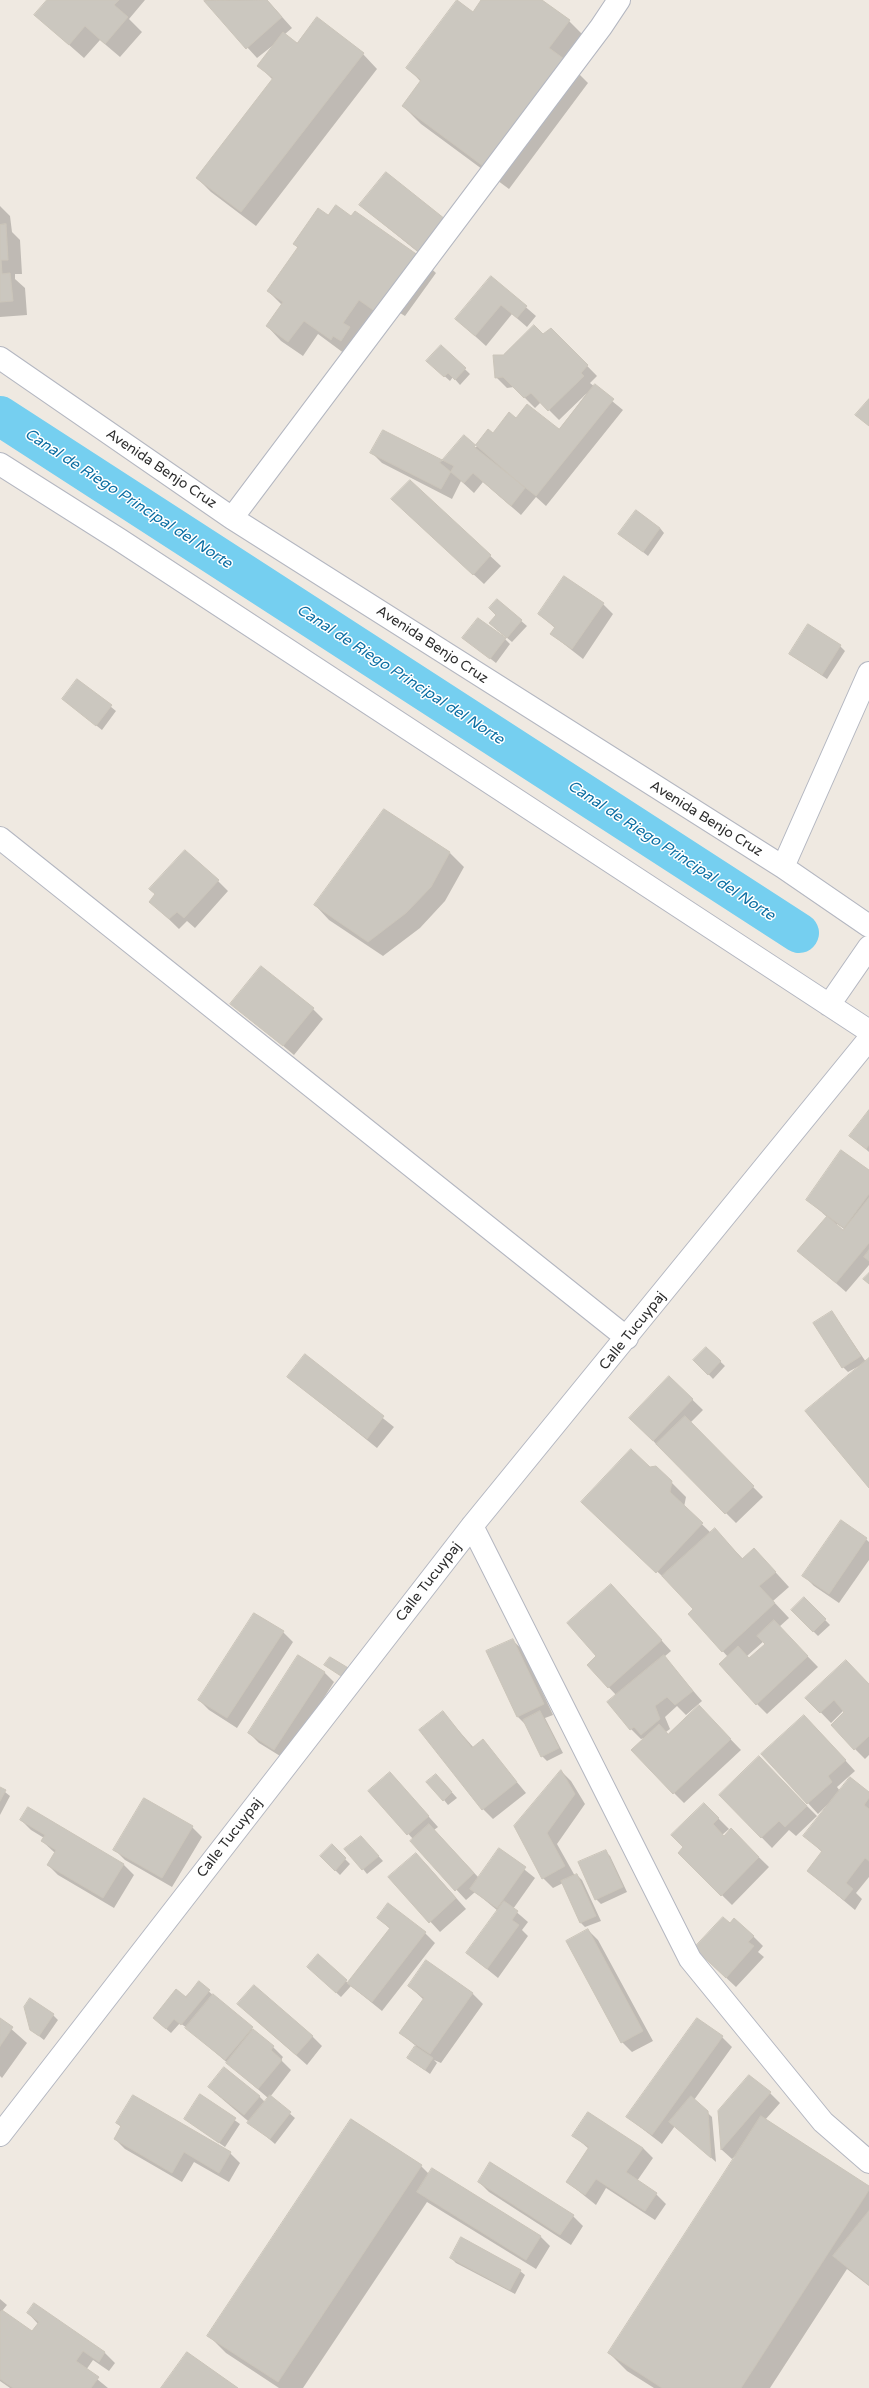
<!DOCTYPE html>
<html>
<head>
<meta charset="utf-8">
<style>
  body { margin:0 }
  canvas { display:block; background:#efe9e1 }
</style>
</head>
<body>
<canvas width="869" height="2388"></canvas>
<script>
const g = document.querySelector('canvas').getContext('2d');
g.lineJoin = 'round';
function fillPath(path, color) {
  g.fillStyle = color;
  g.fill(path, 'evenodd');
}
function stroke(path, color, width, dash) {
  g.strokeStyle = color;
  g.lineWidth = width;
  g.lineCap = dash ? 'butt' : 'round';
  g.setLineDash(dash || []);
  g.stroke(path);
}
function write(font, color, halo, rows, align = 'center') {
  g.font = font + ' "Varela Round",sans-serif';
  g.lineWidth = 3;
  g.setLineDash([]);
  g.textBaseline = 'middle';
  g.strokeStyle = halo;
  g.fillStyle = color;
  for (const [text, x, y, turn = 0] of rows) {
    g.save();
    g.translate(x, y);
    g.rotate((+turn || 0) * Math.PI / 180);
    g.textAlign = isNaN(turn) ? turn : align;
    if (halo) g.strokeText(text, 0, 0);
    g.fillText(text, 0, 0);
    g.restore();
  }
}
fillPath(new Path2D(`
  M48 0H145L129 19 142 32 120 57 100 40 84 58 35 15Z
  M204 0H267L292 28 285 34 298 44 363 54 377 69 256 226 211 192 197 178 273 80 258 65 276 43 257 58Z
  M482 0H541L569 21 587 39 570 65 588 83 509 189 421 124 403 106 421 82 408 68 473 13Z
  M386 173 430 262 360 205Z
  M0 206 10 216 12 232 20 240 22 274H15V279L25 288 27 315 0 317Z
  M329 217H352L421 259 436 273 405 316 400 313 391 325 374 314 345 354 318 334 303 356 281 341 267 326 282 305 268 291 298 248 294 244Z
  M491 277 536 316 527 327 512 314 486 346 456 319Z
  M551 329 597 376 590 383 623 410 546 506 536 497 521 515 483 482 474 493 461 481 452 499 382 463 372 453 442 461 476 447 516 419 559 430 587 393 559 420 541 402 535 408 514 387 507 388 496 377 504 356 543 336Z
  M441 346 470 374 460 385 453 377 450 381 432 365Z
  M410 481 501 566 484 584 402 509Z
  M660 528 664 533 648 556 620 534Z
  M497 600 527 626 512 642 495 628Z
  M603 604 613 614 583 659 551 634 555 628 539 614Z
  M464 638 505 639 510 644 496 663Z
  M840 646 845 651 827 679 790 654Z
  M78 680 116 711 102 730 63 699Z
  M450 853 464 867 445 901 420 928 383 956 329 920 315 905Z
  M218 881 228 891 195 928 187 921 179 929 150 901Z
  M232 1003 313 1009 323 1019 294 1055Z
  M869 1111V1152L851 1136Z
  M869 1172V1265L846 1292 799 1251 827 1217 807 1199ZM837 1224 844 1229 843 1231 836 1226Z
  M832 1312 866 1362 869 1360V1487L865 1363 848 1372 843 1367Z
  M706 1348 725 1366 713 1379 695 1360Z
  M305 1356 394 1427 377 1448 288 1377Z
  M669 1377 703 1410 690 1423 763 1497 736 1523 640 1428Z
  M656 1467 686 1497 684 1507 711 1533 714 1529 743 1559 768 1564 789 1587 773 1601 789 1618 779 1627 818 1667 767 1714 757 1704 728 1657 689 1614 694 1609 672 1585 596 1516 650 1468ZM764 1641 766 1644 750 1659 747 1656Z
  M866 1539 869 1542V1560L839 1603 814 1586 804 1576Z
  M621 1595 671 1651 664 1657 702 1701 686 1715 677 1706 665 1717 670 1729 666 1732 669 1735 709 1717 741 1750 684 1803 674 1793 645 1738 641 1739 631 1729 616 1695 588 1665 598 1656Z
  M804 1598 830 1625 818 1636 792 1610Z
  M283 1632 293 1642 237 1728 209 1710 199 1700Z
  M512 1640 523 1650 553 1715 545 1718 563 1753 547 1761 542 1756 526 1725 517 1716Z
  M330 1658 350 1682 326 1665Z
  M324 1672 334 1682 285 1759 259 1743 249 1733Z
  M869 1685V1755L865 1759 855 1749 844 1710 831 1723 807 1698Z
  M443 1713 474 1748 483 1741 526 1793 493 1819 483 1809Z
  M814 1726 855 1771 837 1787 840 1791 869 1793V1877L856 1893 862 1899 855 1910 808 1871 823 1853 805 1836 828 1804 818 1814 763 1754Z
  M759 1758 817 1816 796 1836 789 1830 772 1848 720 1795Z
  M561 1771 571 1781 585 1804 557 1844 575 1876 577 1875 582 1880 601 1921 585 1927 580 1922 563 1883 553 1888 543 1878 515 1826Z
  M390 1773 438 1827 434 1830 479 1878 500 1850 535 1878 513 1909 528 1922 522 1930 528 1936 498 1978 467 1953 498 1911 475 1892 466 1900 411 1841 413 1839 369 1791Z
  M441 1780 457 1798 448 1805 444 1800Z
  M0 1788 10 1796 0 1815Z
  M704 1804 729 1829 722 1835 724 1837 731 1830 769 1867 732 1905 679 1853 684 1847Z
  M28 1808 124 1865 134 1875 114 1908 58 1875 48 1865 55 1853 42 1841 44 1838 31 1830 21 1820Z
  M192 1827 202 1837 172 1887 125 1860 115 1850Z
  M361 1837 383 1861 367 1874 363 1869Z
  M332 1846 350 1864 340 1875 321 1856Z
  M605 1851 610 1856 627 1892 601 1904 596 1899Z
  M426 1864 466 1909 440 1932 389 1877Z
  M379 1918 425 1933 435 1943 382 2011 351 1986 341 1997 313 1972 318 1956 348 1983 390 1929Z
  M730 1924 753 1936 763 1946 758 1952 764 1957 736 1987 705 1958Z
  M588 1930 598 1940 653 2041 632 2052 622 2042Z
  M426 1962 473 1994 483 2004 441 2063 434 2060 437 2063 430 2074 408 2058 416 2046 400 2033 424 2000 409 1986Z
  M199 1983 273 2047 283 2057 281 2060 291 2070 270 2097 295 2118 275 2144 214 2092 259 2096 265 2102 268 2098 187 2028 180 2023 171 2033 159 2023Z
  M238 2004 312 2036 322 2046 307 2065Z
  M53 2015 58 2020 44 2040 31 2030Z
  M0 2019 27 2043 2 2078 0 2076Z
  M722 2037 732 2047 694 2100 712 2117 716 2162 675 2126 662 2144 627 2117Z
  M770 2093 780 2103 765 2120 869 2187V2286L847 2269 770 2388H654L627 2371 609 2353 737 2155 732 2159 722 2150 719 2112Z
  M201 2096 240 2124 225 2147 185 2119Z
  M352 2120 421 2166 429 2174 540 2236 550 2246 536 2269 427 2202 303 2388H279L226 2353 208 2335Z
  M117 2123 230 2153 240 2163 229 2182 194 2162 182 2182 125 2149 115 2139 121 2127Z
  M574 2136 643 2148 653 2158 637 2181 656 2194 666 2204 655 2220 606 2188 596 2205 567 2182 589 2149Z
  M479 2182 573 2216 583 2226 571 2245 489 2192Z
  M451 2258 520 2271 525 2275 515 2294 456 2263Z
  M0 2299 7 2305 2 2311 32 2332 38 2324 28 2313 34 2304 105 2353 115 2363 109 2371 93 2360 86 2370 108 2388H10L0 2381Z`), '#0003');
stroke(new Path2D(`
  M0 416 799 933`), '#75cff0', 40);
const building = new Path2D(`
  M47 0H119L114 5 128 17 105 44 85 26 69 45 34 15Z
  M267 0 282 17 246 49 204 1Z
  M457 0 473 12 481 0H542L570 20 549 48 571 64 491 172 402 106 421 80 406 68Z
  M317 17 364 53 241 212 196 178 273 78 257 66 283 32 297 43Z
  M386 172 445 219 419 252 359 205Z
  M336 205 351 216 355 211 422 258 376 312 359 300 343 323 350 327 341 341 333 336 331 340 304 321 288 342 266 326 283 302 267 291 298 247 293 244 318 208 328 215Z
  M6 224 8 260H1L2 274 10 273 13 301 0 302V225Z
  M491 276 527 306 517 318 501 305 475 336 455 319Z
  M534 325 543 334 551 328 588 365 581 373 584 376 548 411 531 393 524 398 503 377 495 378 493 355H503Z
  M441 345 466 368 455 380 448 373 444 377 426 361Z
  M595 384 614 399 536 496 474 447 488 429 493 433 509 412 516 418 527 404 559 429Z
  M869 399V426L855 415Z
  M383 430 454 466 441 489 370 453Z
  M464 435 525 488 511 506 473 473 464 483 440 463Z
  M410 480 491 555 473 575 391 499Z
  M636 510 660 528 643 552 618 534Z
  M564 576 604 603 572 649 550 634 555 627 538 614Z
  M497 599 522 620 507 638 489 623 496 615 489 608Z
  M478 618 506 638 490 659 462 638Z
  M808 624 841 645 822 675 789 654Z
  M77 679 112 705 96 726 62 699Z
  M384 809 450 852 431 887 406 913 368 942 314 905Z
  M185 850 219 880 184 918 177 912 169 919 149 902 155 894 149 889Z
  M261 966 314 1008 283 1046 230 1004Z
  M869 1110V1145L866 1149 849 1136Z
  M841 1150 869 1170V1194L844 1228 806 1200Z
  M869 1198V1243L836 1283 797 1251 827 1216 843 1230Z
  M869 1250V1261L864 1257Z
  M869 1273V1284L863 1279Z
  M832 1311 861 1356 842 1368 813 1323Z
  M706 1347 721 1361 708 1375 693 1360Z
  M305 1354 384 1416 367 1439 287 1377Z
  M869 1358V1488L805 1411Z
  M669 1376 693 1399 653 1441 629 1418Z
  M685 1416 754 1486 725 1514 656 1444Z
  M631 1449 650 1467 656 1466 672 1481 670 1492 703 1523 656 1573 581 1502Z
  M841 1520 867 1538 829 1594 802 1576Z
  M715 1528 742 1559 754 1548 776 1572 759 1586 775 1603 722 1652 688 1614 693 1609 662 1576Z
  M611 1584 662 1640 608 1688 587 1665 596 1656 567 1623Z
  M804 1597 826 1619 813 1632 791 1610Z
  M254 1613 284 1631 227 1718 198 1700Z
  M774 1620 808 1656 756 1705 719 1664 738 1646 749 1658 765 1644 757 1636Z
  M513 1639 544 1704 517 1717 486 1651Z
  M298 1655 325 1672 274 1750 248 1733Z
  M664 1655 693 1691 675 1705 667 1697 655 1706 660 1719 641 1735 634 1727 630 1730 607 1702Z
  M330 1657 350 1669 344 1678 324 1665Z
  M846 1660 869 1684V1736L854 1750 831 1725 844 1712 834 1700 820 1713 805 1698Z
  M699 1705 731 1739 673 1794 631 1750 659 1724 668 1734Z
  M443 1711 472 1748 483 1739 517 1782 482 1810 419 1730Z
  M540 1711 559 1748 541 1757 523 1720Z
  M804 1715 846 1760 828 1776 832 1782 807 1804 761 1754Z
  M759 1756 807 1806 785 1827 779 1821 761 1838 719 1795Z
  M561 1770 575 1794 547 1833 565 1866 542 1879 514 1826Z
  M390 1772 429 1816 407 1835 368 1791Z
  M436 1774 452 1792 443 1801 426 1782Z
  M850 1777 869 1792V1798L864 1805 869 1809V1861L865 1858 846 1883 853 1889 844 1900 807 1871 822 1851 803 1836Z
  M0 1787 6 1790 0 1801Z
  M144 1798 193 1826 162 1878 113 1850Z
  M704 1803 719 1818 713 1824 724 1836 731 1828 759 1857 721 1896 678 1853 683 1847 671 1835Z
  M28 1807 124 1864 103 1898 47 1865 56 1850 41 1841 45 1835 20 1820Z
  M429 1824 474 1873 455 1891 410 1841Z
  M361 1836 379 1856 362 1870 344 1849Z
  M332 1844 346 1858 335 1871 320 1856Z
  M499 1848 526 1867 497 1908 470 1889Z
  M606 1850 623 1887 595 1900 578 1862Z
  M416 1853 456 1898 429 1923 388 1877Z
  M577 1874 596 1916 580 1923 561 1881Z
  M504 1901 518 1911 512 1920 519 1925 487 1969 466 1953Z
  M388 1903 426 1932 372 2002 347 1983 390 1928 377 1918Z
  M723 1917 730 1923 734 1918 754 1936 748 1942 754 1946 726 1978 694 1948Z
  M588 1929 643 2031 621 2043 566 1941Z
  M318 1954 347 1980 336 1993 307 1967Z
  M426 1960 473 1993 430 2054 399 2033 424 1998 408 1986Z
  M199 1981 210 1990 181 2025 174 2019 166 2029 153 2018 176 1989 186 1997Z
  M254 1985 313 2036 296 2055 237 2004Z
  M213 1994 253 2027 225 2060 185 2028Z
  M30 1998 54 2014 39 2036 30 2030 24 2007Z
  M0 2018 13 2027 0 2046Z
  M697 2018 723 2036 652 2135 626 2117Z
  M253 2029 274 2046 271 2050 282 2060 258 2089 226 2063Z
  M415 2046 433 2058 425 2070 407 2058Z
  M224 2067 260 2096 244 2115 208 2087Z
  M749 2075 771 2092 721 2150 718 2111Z
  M200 2094 236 2118 219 2143 184 2119Z
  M133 2095 231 2152 219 2173 184 2152 172 2173 114 2139 121 2126 116 2123Z
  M270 2095 291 2112 270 2139 247 2123Z
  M691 2096 708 2111 711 2158 669 2122Z
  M588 2112 643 2148 626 2172 657 2193 645 2211 596 2179 585 2195 566 2182 589 2147 572 2136Z
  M761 2116 869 2186V2190L741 2388H662L608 2353Z
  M351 2119 422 2165 278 2382 207 2336Z
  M490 2162 574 2215 560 2235 478 2182Z
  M432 2168 541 2236 526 2260 417 2192Z
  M869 2211V2285L833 2256Z
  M461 2237 521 2270 510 2290 450 2258Z
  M34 2303 105 2352 99 2362 83 2351 76 2361 99 2377 91 2388H13L0 2379V2312L2 2310 32 2331 39 2322 27 2313Z
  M187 2352 238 2388H161Z`);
fillPath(building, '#cbc7bf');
stroke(building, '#cbc5ba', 1);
const minor = new Path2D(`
  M0 358 232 518 783 867 869 926
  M0 464 120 540 869 1031
  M232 518 601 27 619 0
  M0 838 627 1338
  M783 867 869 673
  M829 1005 869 947
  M472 1526 690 1959 823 2122 869 2162
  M0 2135 472 1526 869 1039`);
stroke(minor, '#b4b7c1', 24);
stroke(minor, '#fff', 22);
write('14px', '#2e2e2e', '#fff', [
  ["Avenida Benjo Cruz",161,469,34],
  ["Avenida Benjo Cruz",432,645,33],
  ["Avenida Benjo Cruz",706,819,32],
  ["Calle Tucuypaj",633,1331,-51],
  ["Calle Tucuypaj",429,1582,-52],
  ["Calle Tucuypaj",230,1838,-52]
]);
write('italic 15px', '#0d6fa3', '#fff', [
  ["Canal de Riego Principal del Norte",128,499,33],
  ["Canal de Riego Principal del Norte",400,675,33],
  ["Canal de Riego Principal del Norte",671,851,33]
]);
</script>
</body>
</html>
